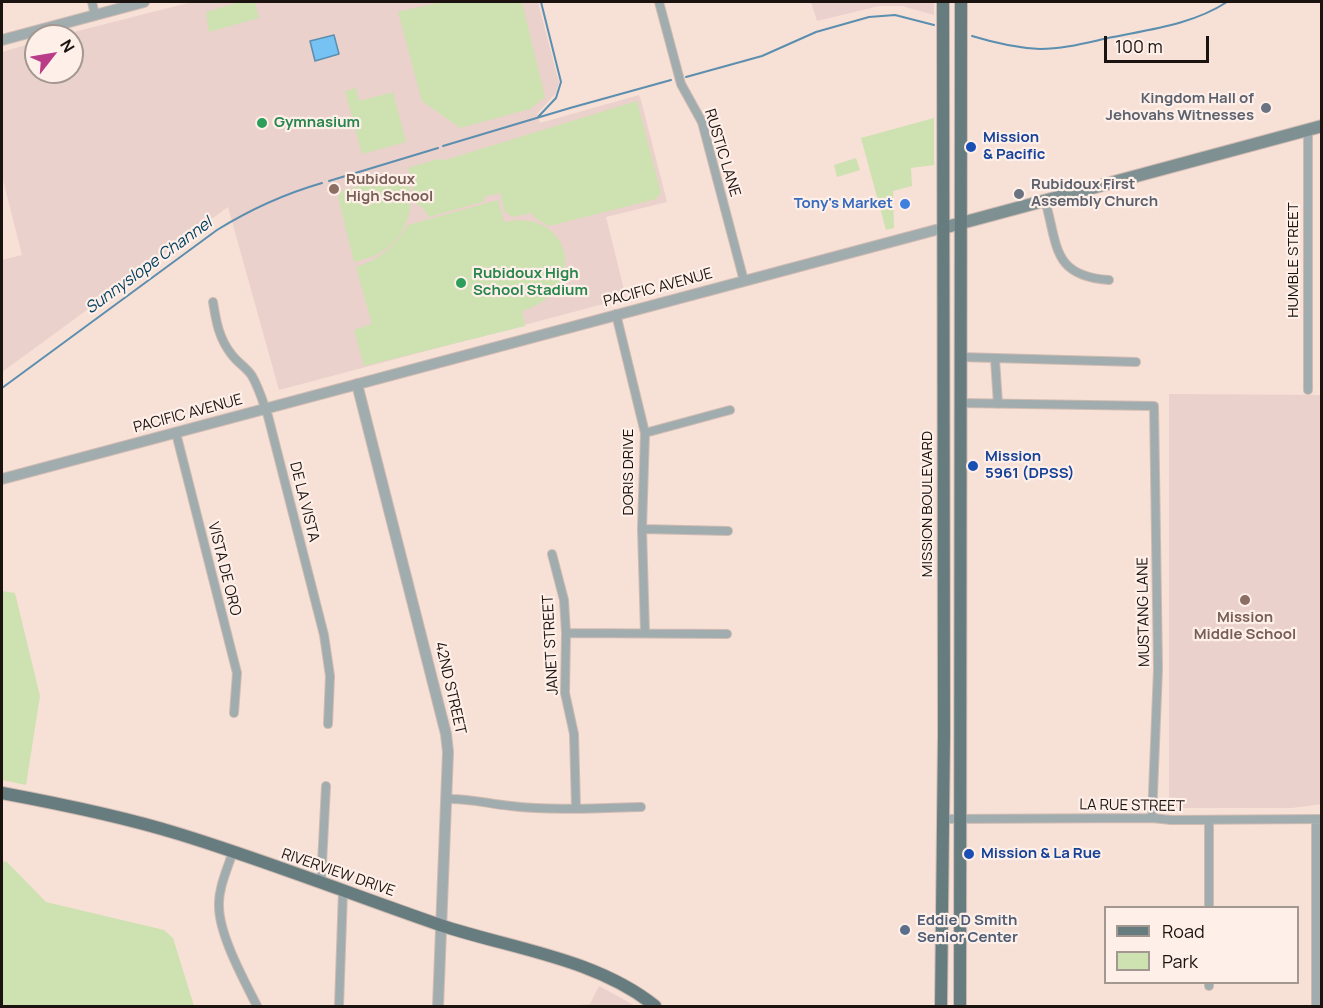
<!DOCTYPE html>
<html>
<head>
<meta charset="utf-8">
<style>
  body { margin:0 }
  #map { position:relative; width:1323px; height:1008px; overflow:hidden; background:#f7e0d6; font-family:Manrope,sans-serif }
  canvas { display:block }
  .frame { position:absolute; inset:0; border:3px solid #1b130f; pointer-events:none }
  .legend { position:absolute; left:1104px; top:906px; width:195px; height:78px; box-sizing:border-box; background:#feefe9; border:2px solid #a39792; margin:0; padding:8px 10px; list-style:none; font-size:18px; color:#1b130f }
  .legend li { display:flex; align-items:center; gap:12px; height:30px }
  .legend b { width:30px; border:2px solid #a39792 }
  .north { position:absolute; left:24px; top:24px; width:60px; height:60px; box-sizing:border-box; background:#feefe9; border:2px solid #a39792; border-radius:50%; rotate:59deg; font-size:16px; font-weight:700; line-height:24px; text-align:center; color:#1b130f }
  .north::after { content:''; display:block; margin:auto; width:21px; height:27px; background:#ba3c88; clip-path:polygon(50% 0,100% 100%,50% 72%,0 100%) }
  .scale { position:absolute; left:1104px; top:36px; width:105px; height:27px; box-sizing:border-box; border:3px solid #1b130f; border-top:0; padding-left:8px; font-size:18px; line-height:21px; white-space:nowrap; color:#1b130f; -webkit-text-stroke:4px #feefe9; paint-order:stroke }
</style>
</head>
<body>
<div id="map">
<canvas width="1323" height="1008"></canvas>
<div class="frame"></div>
<ul class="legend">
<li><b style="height:8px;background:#677c7f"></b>Road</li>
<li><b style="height:16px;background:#cee1b1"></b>Park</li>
</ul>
<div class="north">N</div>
<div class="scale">100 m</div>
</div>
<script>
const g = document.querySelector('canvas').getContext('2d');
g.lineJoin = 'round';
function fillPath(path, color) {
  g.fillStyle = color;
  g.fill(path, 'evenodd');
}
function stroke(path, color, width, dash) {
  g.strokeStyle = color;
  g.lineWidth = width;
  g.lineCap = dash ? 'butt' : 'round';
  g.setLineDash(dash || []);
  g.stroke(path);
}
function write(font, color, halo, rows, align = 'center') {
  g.font = font + ' Manrope,sans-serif';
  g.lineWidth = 4.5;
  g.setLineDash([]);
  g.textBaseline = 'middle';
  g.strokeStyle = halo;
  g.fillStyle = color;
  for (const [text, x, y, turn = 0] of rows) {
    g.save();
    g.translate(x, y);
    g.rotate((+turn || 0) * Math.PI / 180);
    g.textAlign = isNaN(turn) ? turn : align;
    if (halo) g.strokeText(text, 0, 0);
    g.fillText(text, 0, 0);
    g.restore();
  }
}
fillPath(new Path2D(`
  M811 2H934V15L902 6H879L817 21Z`), '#ebd1cd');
fillPath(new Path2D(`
  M192 2H538L559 83 556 93 537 114 540 123 639 95 641 100 667 202 606 217 626 298 279 390 228 207 2 372V260L22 255 2 176V52L36 42V72H72V36H58Z
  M1169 394 1321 395V804L1292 808H1170L1169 806Z
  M599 986 623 999 635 1006H567L590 1004Z`), '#ebd1cb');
fillPath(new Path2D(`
  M240 2H255L259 18 209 32 206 12Z
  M441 2H522L545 97 530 109 460 128 422 101 398 12Z
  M356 88 359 101 393 92 406 142 362 154 345 91Z
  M637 101 661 193 656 199 549 226 536 219 532 213 513 217 505 212 500 193 484 197 485 201 429 217 423 208 414 202 412 183 408 168 438 159 445 160Z
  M934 118V165L911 168 912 186 893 191 894 228 886 230 861 138Z
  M856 158 860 170 837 177 834 165Z
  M406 175C418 204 407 241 376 255 370 258 361 260 354 262L338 197 343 190Z
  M498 200 504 222C572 207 591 291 522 311L525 326 364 366 354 330 372 324 356 267C380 259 395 247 408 225Z
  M2 591 15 593 40 696 26 785 2 780Z
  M2 861 7 862 46 902 164 930 173 938 194 1006H2Z`), '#cee1b1');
const water = new Path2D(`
  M334 35 339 54 315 61 310 41Z`);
fillPath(water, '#76c2f3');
stroke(water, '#5b8eaf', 1.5);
stroke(new Path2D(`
  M972 36C995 43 1017 48 1040 49 1065 49 1089 42 1113 37 1153 29 1193 24 1227 2
  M686 77 762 56 816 32 869 17 895 15 934 25
  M538 117 556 98 561 82 541 2
  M443 146 570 108 671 80
  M329 181 438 148
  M2 388 217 230C251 209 284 194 322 183`), '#5b8eaf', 2);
const minor = new Path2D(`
  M92 2 95 15
  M659 2 681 84 702 122 744 281
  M1045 200C1058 246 1052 276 1109 280
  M213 302C216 321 219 339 232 355 238 363 247 368 252 376 259 388 263 402 268 416L324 635 330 676 328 724
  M616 314 645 433 642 529 645 632
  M960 357 1136 362
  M995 359 998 404
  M1308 390V129
  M960 403 1154 406 1158 669 1152 818
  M176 433 237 673 234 713
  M645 433 730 410
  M642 529 728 531
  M552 554 564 600 566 633 565 693 574 734 576 808
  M566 633 727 634
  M447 799C469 798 489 804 511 806 554 811 598 808 641 807
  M943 819 1152 818 1171 820 1322 819
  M1209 821V908
  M233 851C228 868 218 888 219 906 219 935 244 980 257 1006
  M321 883 326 786
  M1209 982V986
  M339 1006 343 891
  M1316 1006V820`);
const tertiary = new Path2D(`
  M2 40 144 2
  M357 384 446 734 448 752 438 1006
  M2 479 943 228`);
const secondary = new Path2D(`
  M943 228 1322 126`);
const primary = new Path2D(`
  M2 793C61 804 121 816 179 834 267 861 353 895 440 925 512 949 595 958 655 1006
  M941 1006 944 734 943 2
  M960 1006 961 2`);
stroke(minor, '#cfbbb2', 10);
stroke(tertiary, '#cfbbb2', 12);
stroke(secondary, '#cfbbb2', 14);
stroke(primary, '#cfbbb2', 14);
stroke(minor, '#a1acae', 8);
stroke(tertiary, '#a1acae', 10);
stroke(secondary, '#7f9092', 12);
stroke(primary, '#677c7f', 12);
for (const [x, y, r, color] of [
  [1266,108,6,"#6b7280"],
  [262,123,6,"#2e9e5b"],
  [971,147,6,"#1a4fb4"],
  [334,189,6,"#8d6e63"],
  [1019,194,6,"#6b7280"],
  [905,204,6,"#3f7fe0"],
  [461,283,6,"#2e9e5b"],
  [973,466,6,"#1a4fb4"],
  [1245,600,6,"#8d6e63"],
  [969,854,6,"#1a4fb4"],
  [905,930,6,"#5c6f8a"]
]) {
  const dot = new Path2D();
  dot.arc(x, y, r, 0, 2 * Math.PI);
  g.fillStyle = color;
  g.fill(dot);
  stroke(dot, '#feefe9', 2);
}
write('bold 15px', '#5b616d', '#feefe9', [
  ["Kingdom Hall of",1254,99],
  ["Jehovahs Witnesses",1254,116],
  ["Rubidoux First",1031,185,"left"],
  ["Assembly Church",1031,202,"left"]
], 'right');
write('bold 15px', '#27864d', '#feefe9', [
  ["Gymnasium",274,123],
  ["Rubidoux High",473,274],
  ["School Stadium",473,291]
], 'left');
write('bold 15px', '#164399', '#feefe9', [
  ["Mission",983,138],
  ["& Pacific",983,155],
  ["Mission",985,457],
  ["5961 (DPSS)",985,474],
  ["Mission & La Rue",981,854]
], 'left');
write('15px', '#1b130f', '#feefe9', [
  ["RUSTIC LANE",722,153,73],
  ["HUMBLE STREET",1294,260,-90],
  ["PACIFIC AVENUE",658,288,-15],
  ["PACIFIC AVENUE",188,414,-15],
  ["DORIS DRIVE",629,472,-90],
  ["DE LA VISTA",304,502,76],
  ["MISSION BOULEVARD",928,504,-90],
  ["VISTA DE ORO",224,569,76],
  ["MUSTANG LANE",1144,612,-91],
  ["JANET STREET",551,645,-93],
  ["42ND STREET",450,688,77],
  ["LA RUE STREET",1132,806,1],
  ["RIVERVIEW DRIVE",338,873,19]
]);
write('bold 15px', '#785e54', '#feefe9', [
  ["Rubidoux",346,180],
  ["High School",346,197],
  ["Mission",1245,618,"center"],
  ["Middle School",1245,635,"center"]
], 'left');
write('bold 15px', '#366cbe', '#feefe9', [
  ["Tony's Market",893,204]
], 'right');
write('bold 15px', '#4e5e75', '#feefe9', [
  ["Eddie D Smith",917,921],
  ["Senior Center",917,938]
], 'left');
write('italic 16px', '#004161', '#feefe9', [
  ["Sunnyslope Channel",149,266,-36]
]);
</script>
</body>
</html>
